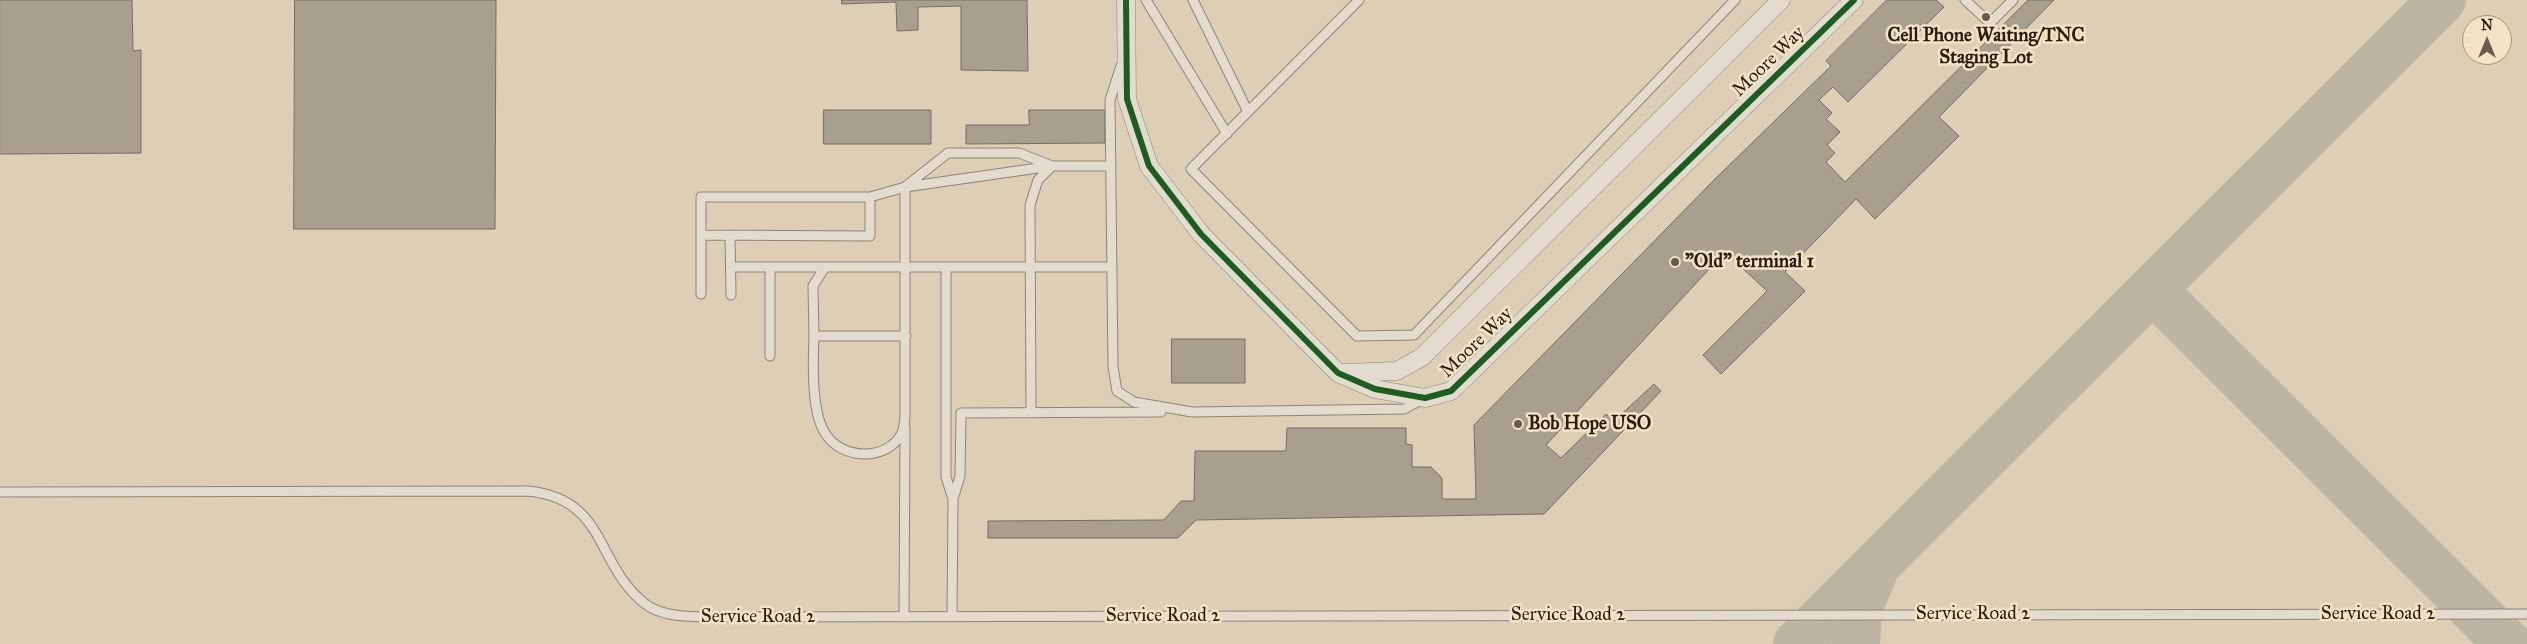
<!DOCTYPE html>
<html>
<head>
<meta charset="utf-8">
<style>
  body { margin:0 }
  #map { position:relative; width:2527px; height:644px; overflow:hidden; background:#dccfb5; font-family:"IM FELL Great Primer",serif }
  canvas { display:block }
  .north { position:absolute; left:2462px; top:15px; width:50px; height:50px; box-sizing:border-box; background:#f3e3c4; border:1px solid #a1947d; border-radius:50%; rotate:0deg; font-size:14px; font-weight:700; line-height:20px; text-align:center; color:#271d13 }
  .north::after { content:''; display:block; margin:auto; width:18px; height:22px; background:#665b4c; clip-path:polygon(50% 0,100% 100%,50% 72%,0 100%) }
</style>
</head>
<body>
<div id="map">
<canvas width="2527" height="644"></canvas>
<div class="north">N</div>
</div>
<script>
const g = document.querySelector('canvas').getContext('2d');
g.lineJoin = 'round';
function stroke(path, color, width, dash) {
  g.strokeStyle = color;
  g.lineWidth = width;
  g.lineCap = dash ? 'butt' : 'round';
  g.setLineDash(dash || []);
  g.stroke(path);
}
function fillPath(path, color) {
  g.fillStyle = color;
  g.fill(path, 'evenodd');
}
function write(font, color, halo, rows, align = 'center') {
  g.font = font + ' "IM FELL Great Primer",serif';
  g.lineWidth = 5;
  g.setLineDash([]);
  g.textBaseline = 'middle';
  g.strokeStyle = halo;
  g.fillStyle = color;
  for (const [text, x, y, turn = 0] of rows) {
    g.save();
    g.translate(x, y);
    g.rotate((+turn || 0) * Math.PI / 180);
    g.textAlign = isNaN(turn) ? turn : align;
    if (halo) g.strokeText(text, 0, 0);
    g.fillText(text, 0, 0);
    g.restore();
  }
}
stroke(new Path2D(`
  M2153 290 2508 644
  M1797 644 2442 0
  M1856 644 1858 610 1874 571`), '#beb4a2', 48);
const building = new Path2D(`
  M0 0H132L133 51 141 50V153L0 154Z
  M295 0H496L495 229H294Z
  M842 0H1027L1028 71 961 70V6L918 7V30L897 31 896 2 842 4Z
  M1887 0H1936L1944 7 1848 102 1833 87 1819 100 1832 113 1826 119 1840 132 1827 145 1835 153 1826 162 1845 182 2028 0H2054L1939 117 1959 136 1875 219 1856 199 1785 272 1805 291 1721 374 1703 355 1767 291 1725 252 1546 445 1561 458 1606 414 1614 421 1654 384 1661 391 1544 514 1196 520 1178 538H988V521L1164 520 1181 501H1194L1195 451H1286L1287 428H1406V444L1412 445V467H1431L1442 478V499H1476L1474 425 1713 181 1831 66 1826 61Z
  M824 110H931V144H824Z
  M1029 110H1105V143L966 144V125H1029Z
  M1172 339H1245V383H1172Z`);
fillPath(building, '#a89f8e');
stroke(building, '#756d60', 1);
const service = new Path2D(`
  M1146 0 1227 134
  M1193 0 1248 112
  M1359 0 1191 169 1357 336 1414 335 1735 0
  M1965 0 1990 23 2013 0
  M1121 66 1110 100 1113 367 1117 391 1134 402 1192 412 1404 409 1423 399
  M906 186 948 153H1019L1052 166
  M870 197V236L701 235V197H870L905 187 1052 166H1111
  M701 235V294
  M730 235 731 295
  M731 267H1112
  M770 267V356
  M825 267 813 286 814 336H906
  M946 267V477L953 499
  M814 336C813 362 811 411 825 433 841 460 887 462 902 433 904 429 904 423 905 418V187
  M1031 413 1030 205 1038 180 1052 166
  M0 492 528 491C607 499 594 562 644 603 660 616 683 616 703 617L2527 614
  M952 616 953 499 960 476 961 413 1161 412
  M904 617 905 427`);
const minor = new Path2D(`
  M1126 0 1127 99 1149 166 1201 234 1338 373 1375 389 1425 398 1451 391 1854 0
  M1344 373 1397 371 1422 357 1781 0`);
stroke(service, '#8d8576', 11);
stroke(minor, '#8d8576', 19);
stroke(service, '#e3dcce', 9);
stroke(minor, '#e3dcce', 18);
stroke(new Path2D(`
  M1126 0 1127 99 1149 166 1201 234 1338 373 1375 389 1425 398 1451 391 1854 0`), '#1b5e20', 6);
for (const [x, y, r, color] of [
  [1986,17,5,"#665b4c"],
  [1675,262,5,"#665b4c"],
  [1518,424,5,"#665b4c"]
]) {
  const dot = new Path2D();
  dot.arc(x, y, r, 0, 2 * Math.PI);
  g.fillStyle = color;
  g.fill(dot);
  stroke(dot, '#f3e3c4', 2);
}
write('bold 19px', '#271d13', '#f3e3c4', [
  ["Cell Phone Waiting/TNC",1986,36,"center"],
  ["Staging Lot",1986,58,"center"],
  ["\"Old\" terminal 1",1685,262],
  ["Bob Hope USO",1528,424]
], 'left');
write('19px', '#271d13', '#f3e3c4', [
  ["Moore Way",1769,62,-44],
  ["Moore Way",1477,343,-44],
  ["Service Road 2",1973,614],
  ["Service Road 2",2378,614],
  ["Service Road 2",1568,615],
  ["Service Road 2",1163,616],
  ["Service Road 2",758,617]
]);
</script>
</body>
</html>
